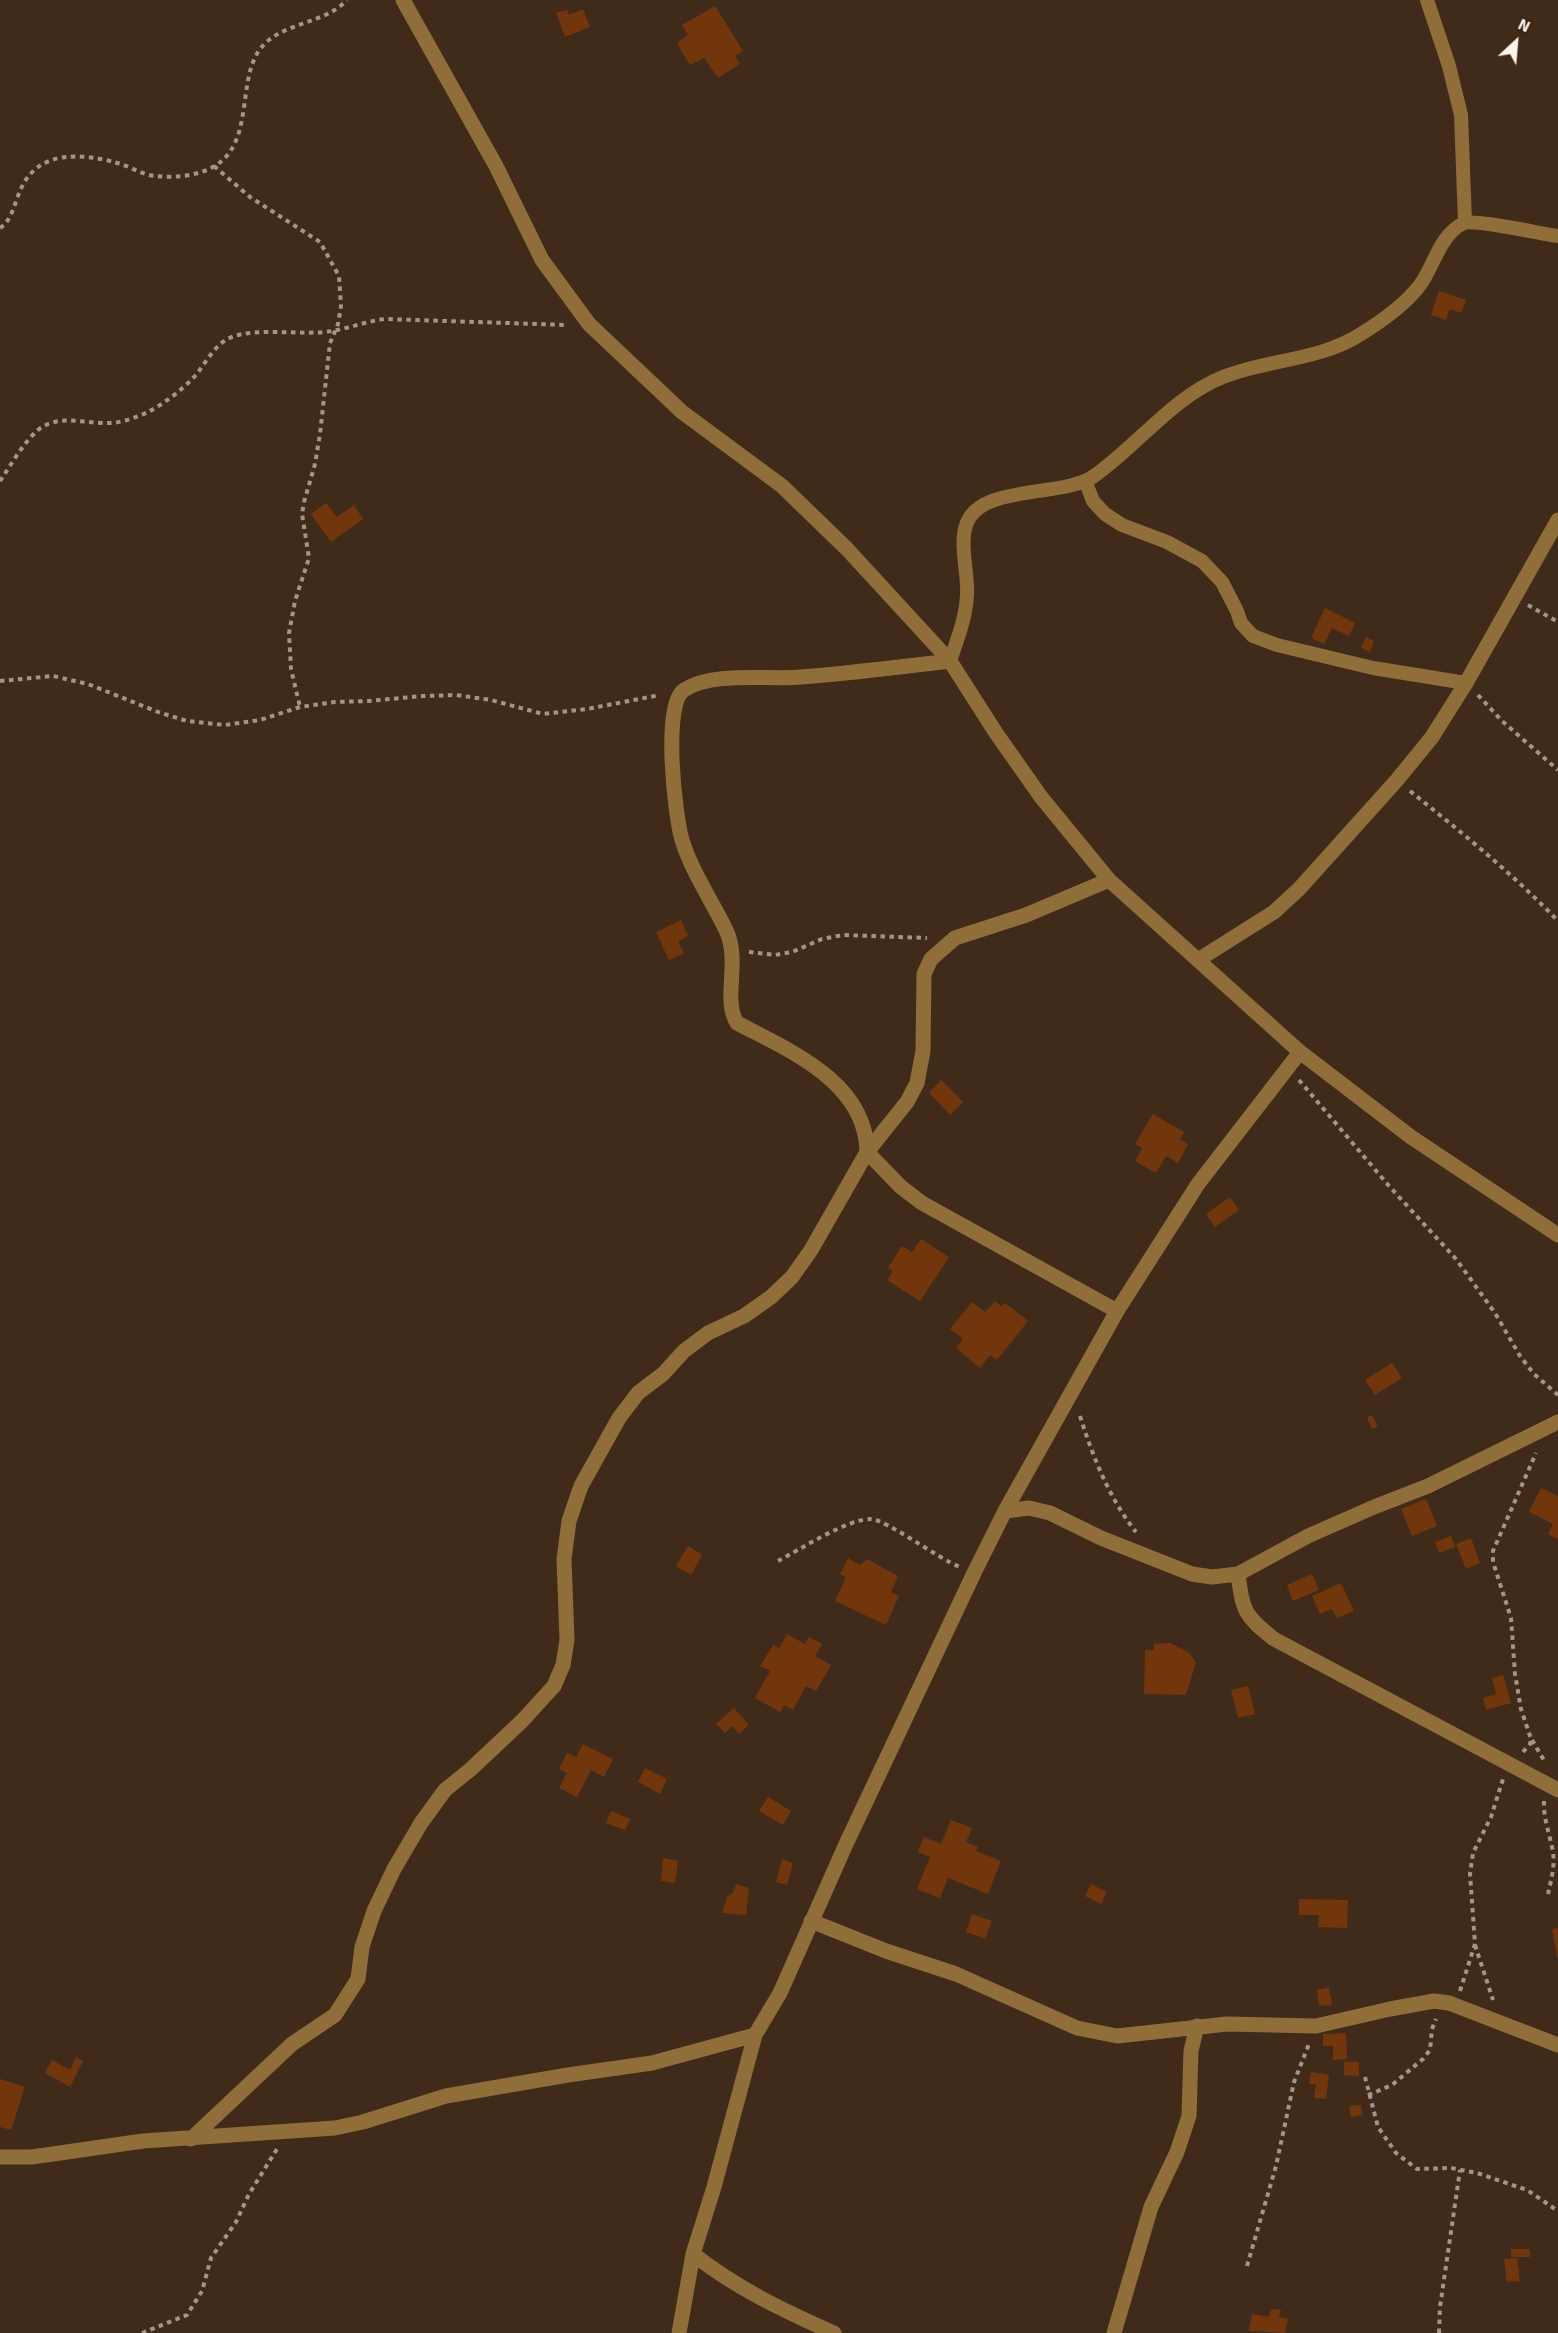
<!DOCTYPE html>
<html>
<head>
<meta charset="utf-8">
<style>
  body { margin:0 }
  #map { position:relative; width:1558px; height:2333px; overflow:hidden; background:#402b1b; font-family:Signika,sans-serif }
  canvas { display:block }
  .north { position:absolute; left:1486px; top:12px; width:60px; height:60px; -webkit-text-stroke:4px #352112; paint-order:stroke; rotate:26deg; font-size:16px; font-weight:700; line-height:24px; text-align:center; color:#fef2ea }
  .north::after { content:''; display:block; margin:auto; width:21px; height:27px; background:#fef2ea; clip-path:polygon(50% 0,100% 100%,50% 72%,0 100%) }
</style>
</head>
<body>
<div id="map">
<canvas width="1558" height="2333"></canvas>
<div class="north">N</div>
</div>
<script>
const g = document.querySelector('canvas').getContext('2d');
g.lineJoin = 'round';
function fillPath(path, color) {
  g.fillStyle = color;
  g.fill(path, 'evenodd');
}
function stroke(path, color, width, dash) {
  g.strokeStyle = color;
  g.lineWidth = width;
  g.lineCap = dash ? 'butt' : 'round';
  g.setLineDash(dash || []);
  g.stroke(path);
}
fillPath(new Path2D(`
  M715 6 743 51 735 56 740 64 718 78 704 58 690 65 677 43 688 35 682 25Z
  M583 9 590 27 565 37 556 13 567 10 569 15Z
  M1439 291 1466 300 1461 313 1450 309 1446 320 1431 315Z
  M326 503 337 517 354 505 363 519 331 542 311 514Z
  M1325 608 1355 623 1349 636 1332 628 1324 644 1311 638Z
  M1366 637 1374 641 1370 652 1361 648Z
  M681 920 688 936 678 941 684 953 669 960 656 932Z
  M941 1080 963 1102 950 1115 929 1093Z
  M1153 1114 1184 1132 1180 1139 1188 1144 1178 1163 1166 1156 1156 1173 1135 1161 1142 1148 1135 1144Z
  M1230 1197 1239 1210 1215 1227 1206 1214Z
  M921 1239 949 1257 920 1301 887 1280 893 1271 888 1268 902 1246 912 1252Z
  M995 1301 1001 1306 1005 1303 1028 1321 997 1360 990 1355 980 1368 956 1348 963 1339 950 1329 972 1302 985 1312Z
  M1392 1363 1402 1378 1375 1395 1365 1380Z
  M1372 1415 1378 1426 1372 1429 1367 1417Z
  M1541 1488 1558 1496V1539L1548 1534 1553 1524 1529 1512Z
  M1426 1499 1437 1526 1412 1536 1401 1509Z
  M1451 1536 1455 1547 1439 1553 1435 1542Z
  M1471 1538 1480 1563 1466 1569 1456 1544Z
  M688 1546 702 1555 691 1575 676 1566Z
  M848 1558 860 1565 867 1559 898 1576 891 1592 899 1596 886 1625 835 1601 846 1577 840 1574Z
  M1312 1574 1319 1590 1293 1601 1287 1585Z
  M1341 1583 1354 1611 1337 1618 1332 1609 1320 1614 1312 1596Z
  M787 1634 805 1644 809 1637 822 1644 815 1656 831 1665 816 1691 806 1686 793 1710 784 1705 780 1712 755 1698 770 1671 760 1666 773 1645 779 1648Z
  M1170 1643 1188 1652 1196 1662 1186 1695 1144 1694 1145 1650H1154V1644Z
  M1503 1675 1511 1703 1486 1710 1483 1698 1496 1694 1492 1678Z
  M1248 1686 1255 1714 1238 1718 1231 1690Z
  M734 1708 749 1725 739 1734 732 1726 725 1733 716 1724Z
  M583 1744 613 1759 604 1777 591 1770 577 1797 559 1788 567 1773 559 1769 567 1753 576 1757Z
  M645 1768 667 1779 660 1794 638 1782Z
  M768 1797 791 1811 783 1825 759 1811Z
  M611 1811 630 1819 625 1830 606 1823Z
  M951 1820 972 1828 966 1842 978 1847 976 1851 1001 1861 988 1894 948 1878 940 1898 917 1889 930 1857 918 1852 924 1837 941 1844Z
  M663 1858 678 1861 675 1883 661 1881Z
  M782 1859 793 1863 787 1885 776 1882Z
  M736 1884 749 1888 746 1915 722 1913 727 1897 733 1893Z
  M1091 1884 1107 1892 1101 1904 1085 1896Z
  M1299 1899 1348 1900 1347 1928 1318 1927 1319 1915H1299Z
  M972 1914 992 1921 985 1939 966 1932Z
  M1558 1928V1957H1557L1552 1929Z
  M1329 1988 1332 2005 1319 2006 1317 1990Z
  M1346 2033 1347 2059 1333 2060V2046H1323V2034Z
  M76 2057 83 2061 70 2087 45 2073 52 2060 70 2070Z
  M1344 2062H1359V2076L1344 2075Z
  M1311 2072 1329 2075 1326 2099 1314 2098 1316 2084H1309Z
  M0 2079 25 2087 11 2130 0 2127Z
  M1361 2105 1362 2115 1351 2117 1349 2106Z
  M1511 2249H1530V2257H1511Z
  M1517 2258 1520 2281 1507 2282 1504 2259Z
  M1271 2309 1281 2310 1279 2317 1288 2319 1285 2333 1249 2331 1252 2314 1269 2317Z`), '#72360c');
stroke(new Path2D(`
  M214 166 250 197 320 242 339 276 341 306 338 324 330 343 320 434 315 464 304 502 302 514 309 558 295 601 289 633 291 669 300 707
  M0 228C20 216 12 176 49 161 69 153 97 157 117 163 130 166 142 175 155 176 174 178 197 176 213 167 254 144 237 86 258 52 274 27 309 25 333 11 338 8 343 4 347 0
  M0 481C11 465 23 443 38 430 59 414 81 423 104 423 119 424 135 418 148 412 165 403 182 390 195 376 206 363 215 343 232 337 257 327 304 336 332 331 350 328 367 321 385 319L567 325
  M1528 605 1558 622
  M0 681 53 676 88 684 158 712 187 721 225 725 260 720 300 707 335 702 369 701 423 696 456 695 491 700 543 714 587 709 660 695
  M1478 695 1502 721 1558 770
  M1410 791C1461 832 1512 873 1558 921
  M749 952 775 955 792 952 822 939 843 935 927 938
  M1299 1080 1389 1186 1456 1259 1495 1313 1520 1356 1534 1374 1558 1395
  M1080 1416C1093 1457 1109 1498 1136 1532
  M778 1561C801 1549 847 1519 871 1519 885 1519 939 1559 960 1567
  M1532 1740 1545 1762
  M1523 1752 1530 1744 1531 1739 1521 1709 1515 1674 1511 1618 1493 1562V1551L1536 1453
  M1544 1801C1543 1818 1550 1835 1553 1852 1555 1866 1551 1881 1548 1894
  M1475 1945 1493 2000
  M1460 1991 1475 1944 1470 1874 1473 1853 1491 1817 1503 1779
  M1365 2077 1378 2127 1396 2153 1417 2169 1451 2168 1477 2173 1527 2190 1558 2211
  M1368 2095 1392 2085 1423 2059 1430 2050 1432 2029 1436 2019
  M1247 2266 1276 2166 1294 2082 1309 2044
  M142 2333 187 2315 202 2291 211 2258 236 2222 249 2194 277 2149
  M1439 2333 1440 2307 1460 2170`), '#a59589', 4, [4.5, 4.5]);
stroke(new Path2D(`
  M1427 0 1449 66 1461 115 1465 222
  M1086 483 1093 501 1105 514 1122 525 1167 542 1202 561 1222 582 1237 611 1241 623 1253 636 1277 645 1373 668 1466 683
  M950 661C957 640 966 618 967 595 969 570 954 532 974 512 998 487 1068 495 1094 476 1137 446 1174 396 1223 377 1268 359 1319 361 1361 334 1382 321 1405 305 1420 285 1434 266 1440 234 1464 223 1475 219 1542 234 1558 236`), '#8f6e39', 14);
stroke(new Path2D(`
  M403 0 496 166 542 260 589 324 682 412 782 486 847 549 950 661 996 733 1041 797 1109 880 1300 1052 1411 1137 1558 1235
  M950 661C900 667 851 673 801 677 767 680 713 671 684 690 662 704 675 816 682 840 692 872 712 901 726 930 741 962 722 999 737 1023 790 1051 866 1082 867 1152L901 1187 922 1203 1117 1311
  M1198 960 1274 912 1299 889 1397 780 1432 737 1466 683 1558 520
  M1005 1511 1029 1508 1050 1513 1101 1538 1192 1574 1212 1577 1238 1574 1308 1536 1374 1507 1428 1486 1558 1422
  M1238 1574C1243 1612 1244 1615 1274 1639L1558 1790
  M811 1921 886 1951 956 1974 1077 2028 1117 2036 1227 2024 1316 2026 1390 2009 1434 2001 1449 2003 1558 2045
  M191 2139 292 2044 335 2015 358 1979 362 1947 374 1911 394 1869 421 1823 445 1790 471 1769 522 1721 554 1686 563 1665 567 1640 564 1559 569 1521 581 1486 619 1418 638 1393 663 1374 684 1351 708 1333 744 1316 771 1297 792 1277 811 1250 867 1152 907 1102 917 1083 923 1051 924 974 931 959 955 938 1026 915 1109 880
  M0 2157H32L143 2141 335 2128 363 2122 446 2096 568 2075 652 2063 755 2035
  M693 2254C736 2288 784 2311 834 2333
  M679 2333 693 2254 714 2187 755 2035 780 1993 846 1844 974 1573 1005 1511 1117 1311 1198 1184 1300 1052
  M1114 2333 1151 2207 1177 2152 1189 2116 1191 2051 1197 2026`), '#8f6e39', 15);
</script>
</body>
</html>
